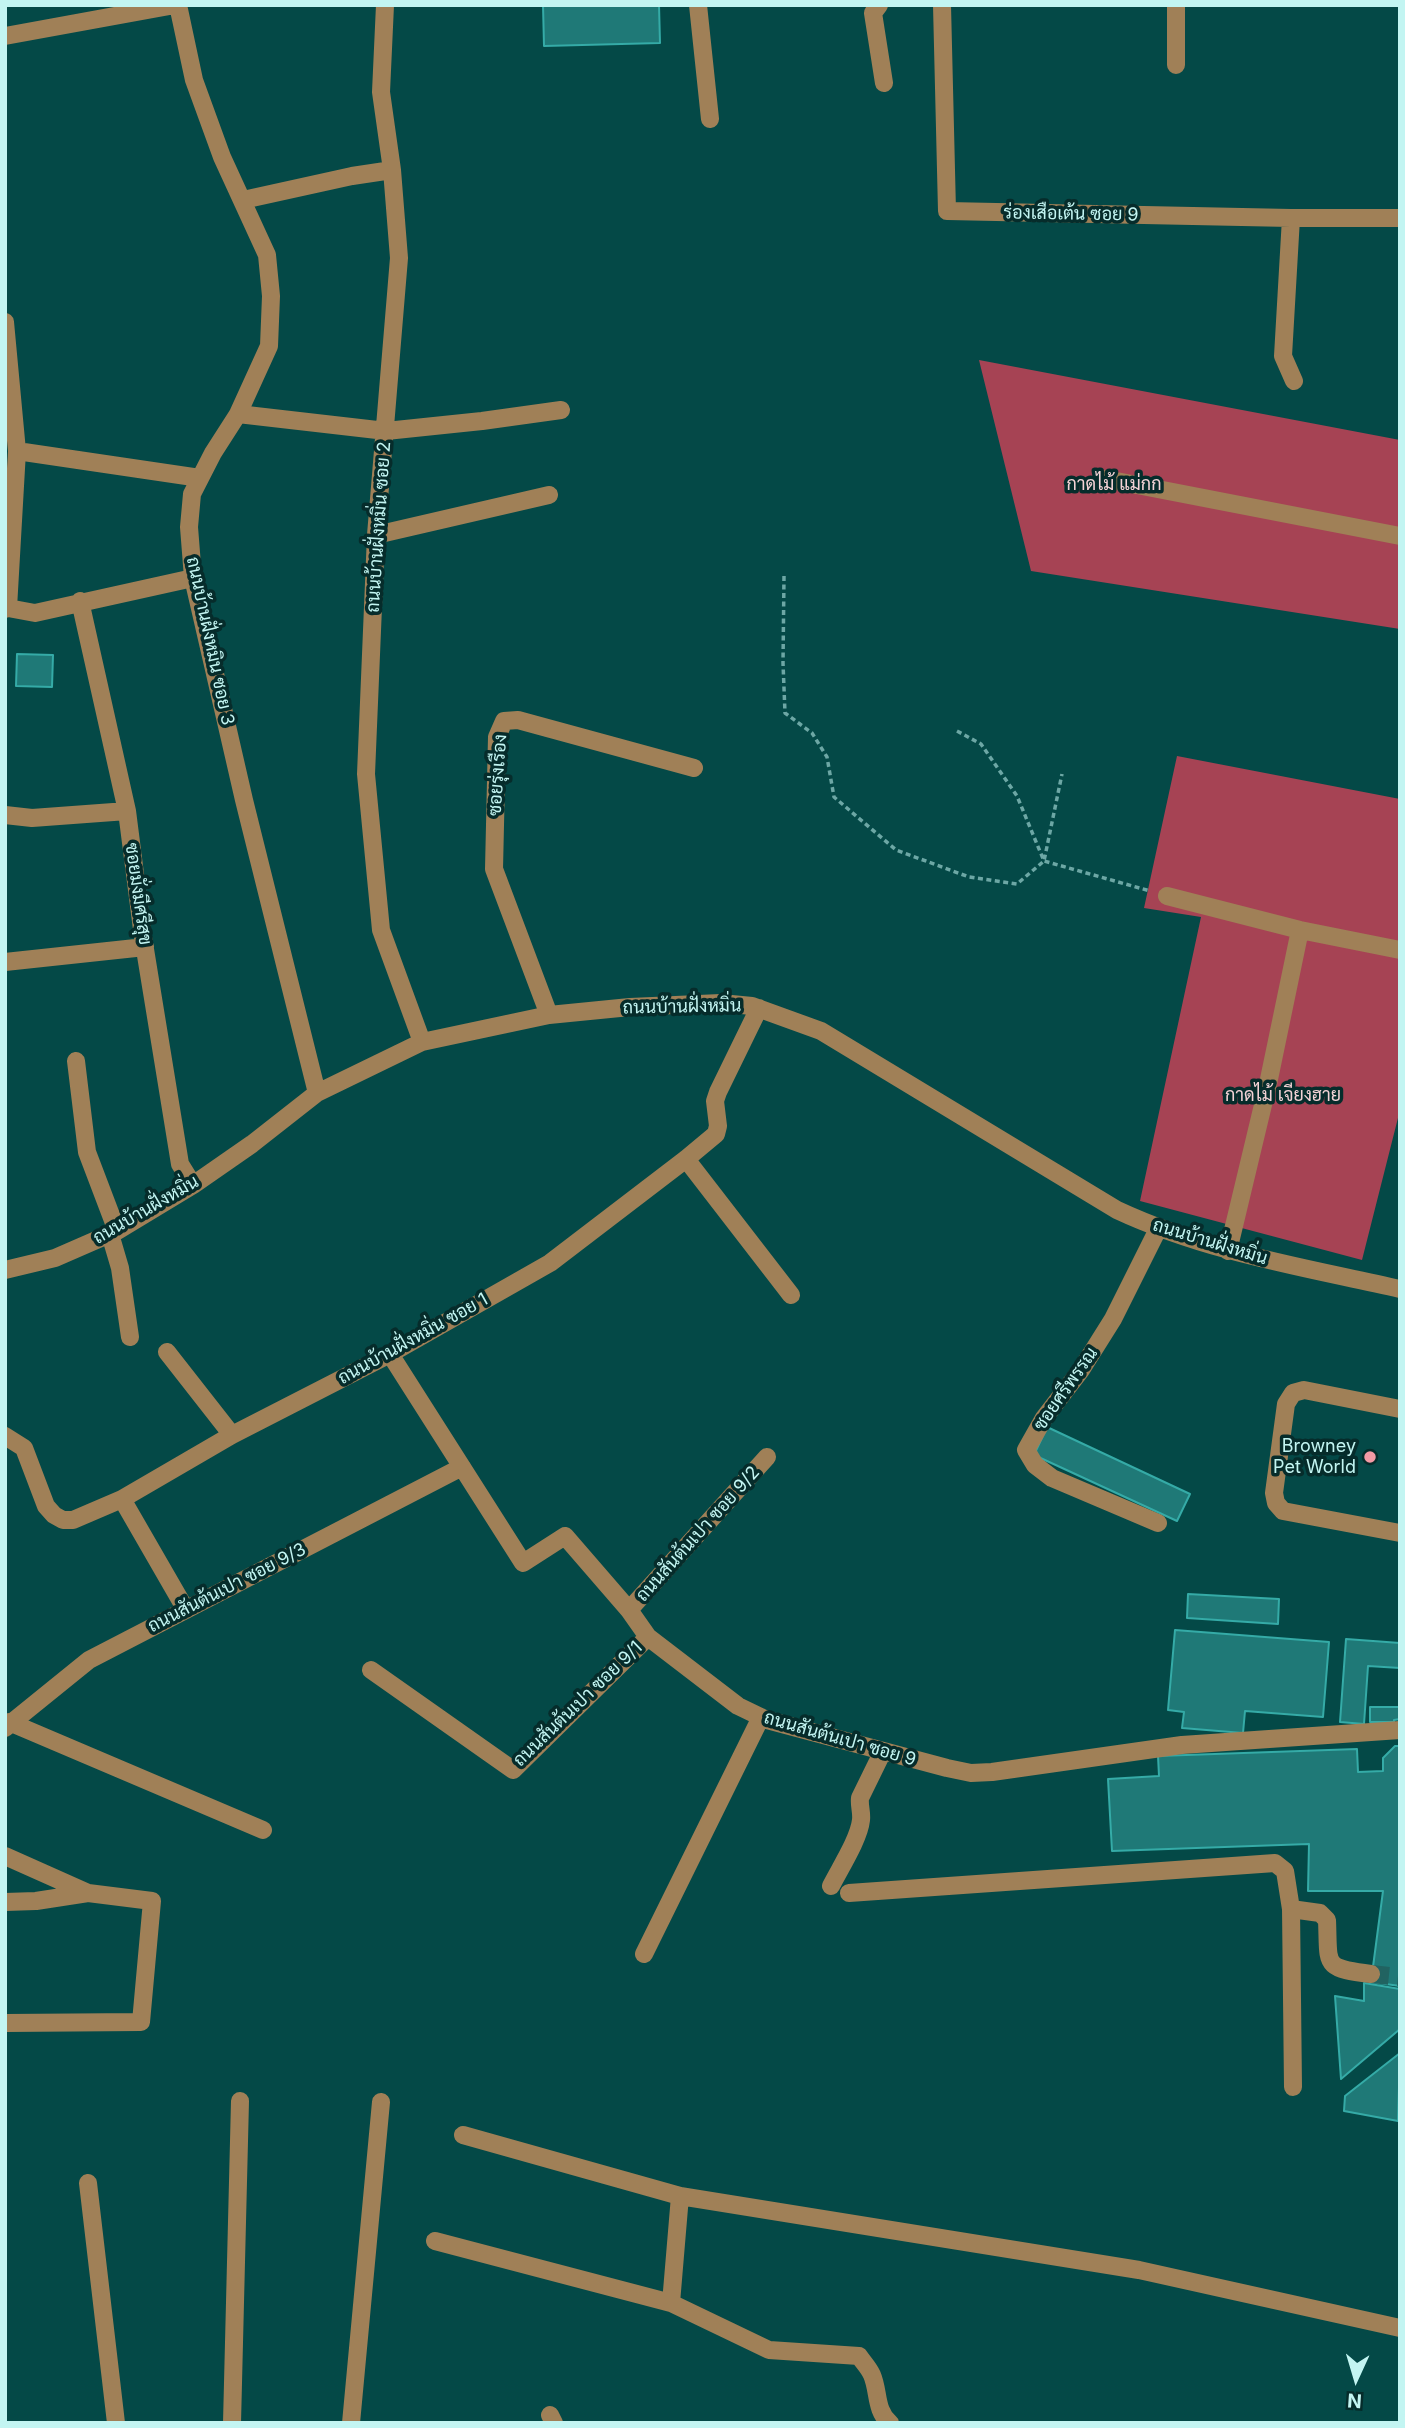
<!DOCTYPE html>
<html>
<head>
<meta charset="utf-8">
<style>
  body { margin:0 }
  #map { position:relative; width:1405px; height:2428px; overflow:hidden; background:#044947; font-family:Inter,sans-serif }
  canvas { display:block }
  .frame { position:absolute; inset:0; border:7px solid #c3f5f2; pointer-events:none }
  .north { position:absolute; left:1321px; top:2344px; width:70px; height:70px; -webkit-text-stroke:5px #062c2b; paint-order:stroke; rotate:184deg; font-size:19px; font-weight:700; line-height:28px; text-align:center; color:#c3f5f2 }
  .north::after { content:''; display:block; margin:auto; width:24px; height:32px; background:#c3f5f2; clip-path:polygon(50% 0,100% 100%,50% 72%,0 100%) }
</style>
</head>
<body>
<div id="map">
<canvas width="1405" height="2428"></canvas>
<div class="frame"></div>
<div class="north">N</div>
</div>
<script>
const g = document.querySelector('canvas').getContext('2d');
g.lineJoin = 'round';
function fillPath(path, color) {
  g.fillStyle = color;
  g.fill(path, 'evenodd');
}
function stroke(path, color, width, dash) {
  g.strokeStyle = color;
  g.lineWidth = width;
  g.lineCap = dash ? 'butt' : 'round';
  g.setLineDash(dash || []);
  g.stroke(path);
}
function write(font, color, halo, rows, align = 'center') {
  g.font = font + ' Inter,Sarabun,sans-serif';
  g.lineWidth = 7;
  g.setLineDash([]);
  g.textBaseline = 'middle';
  g.strokeStyle = halo;
  g.fillStyle = color;
  for (const [text, x, y, turn = 0] of rows) {
    g.save();
    g.translate(x, y);
    g.rotate((+turn || 0) * Math.PI / 180);
    g.textAlign = isNaN(turn) ? turn : align;
    if (halo) g.strokeText(text, 0, 0);
    g.fillText(text, 0, 0);
    g.restore();
  }
}
fillPath(new Path2D(`
  M979 360 1400 440V629L1031 571Z
  M1177 756 1400 799V1110L1362 1260 1140 1201 1201 917 1144 908Z`), '#a64354');
const building = new Path2D(`
  M543 5H659L660 43 544 46Z
  M17 654 53 655 52 687 16 686Z
  M1047 1427 1190 1494 1177 1521 1034 1455Z
  M1188 1594 1279 1599 1278 1624 1187 1618Z
  M1175 1630 1329 1642 1323 1717 1245 1711 1243 1733 1182 1728 1184 1712 1168 1710Z
  M1346 1639 1400 1643V1668L1368 1666 1364 1724 1340 1722Z
  M1370 1707H1400V1719L1394 1720V1722H1370Z
  M1395 1746H1400V1986L1371 1982 1383 1891H1308L1309 1844 1112 1851 1108 1779 1159 1776 1158 1756 1357 1749 1358 1772 1383 1771V1758Z
  M1364 1983 1400 1989V2029L1341 2079 1335 1996 1364 2001Z
  M1400 2053 1398 2121 1344 2111 1345 2096Z`);
fillPath(building, '#1f7977');
stroke(building, '#35aba7', 2);
stroke(new Path2D(`
  M1371 1974 1400 1977`), '#216361', 18, [18, 9]);
stroke(new Path2D(`
  M784 576 783 663 785 713 812 733 827 757 834 797 896 850 969 877 1017 884 1044 861 1062 774
  M957 731 981 744 1017 796 1044 861 1150 891`), '#6da7a5', 3.5, [5, 3.5]);
stroke(new Path2D(`
  M178 5 194 80 222 157 267 255 271 296 269 346 238 414 213 453 192 494 189 527 193 578 244 800 317 1093
  M385 5 381 92 392 170 399 258 376 535 366 774 381 930 422 1042
  M698 5 710 119
  M879 5 873 13 884 83
  M942 5 947 211 1291 218H1400
  M1176 5V65
  M5 36 175 5
  M243 200 352 176 392 170
  M1291 218 1283 356 1294 381
  M5 322 17 451 8 608 5 609
  M238 414 386 431 482 421 561 410
  M17 451 200 478
  M1106 479 1400 536
  M376 535 549 495
  M80 601 127 811 143 937 180 1164 193 1185
  M8 608 35 613 193 578
  M5 815 32 818 127 811
  M1167 896 1300 930 1400 950
  M5 962 145 947
  M549 1015 494 869 497 737 504 721 518 720 694 768
  M76 1061 87 1152 117 1231
  M686 1159 791 1295
  M110 1234 120 1268 130 1337
  M1228 1251 1268 1084 1300 930
  M5 1270 55 1258 117 1231 193 1185 252 1144 317 1093 422 1042 549 1015 630 1007 721 1003 752 1006 821 1031 1117 1210C1207 1252 1303 1267 1400 1289
  M167 1352 232 1435
  M390 1354 523 1563 565 1536 629 1610 648 1637 738 1706 767 1720 947 1768 971 1773 992 1772 1182 1745 1400 1730
  M1400 1409 1304 1390 1293 1393 1286 1404 1274 1493 1276 1503 1283 1511 1400 1533
  M5 1436 24 1448 46 1506 54 1515 63 1520H73L122 1499 232 1435 390 1354 550 1263 686 1159 716 1134 718 1126 715 1101 718 1092 759 1008
  M122 1499 186 1610
  M1158 1523 1052 1478 1035 1465 1026 1450 1044 1418 1081 1370 1113 1319 1158 1229
  M629 1610 767 1457
  M371 1670 513 1770 648 1637
  M9 1722 263 1830
  M5 1728 89 1660 462 1467
  M5 1856 88 1893 152 1901 141 2022 5 2023
  M831 1886C840 1868 859 1839 861 1820 862 1812 859 1806 860 1798L883 1751
  M849 1893 1275 1863 1285 1871 1291 1909 1320 1913 1327 1920C1329 1966 1322 1968 1371 1974
  M5 1902 36 1901 88 1893
  M1291 1909 1293 2087
  M644 1954 761 1717
  M463 2135 680 2196 1139 2270 1400 2328
  M88 2183 116 2423
  M435 2241 671 2303 769 2350 859 2356C863 2362 869 2368 872 2375 879 2391 875 2411 890 2423
  M671 2303 680 2196
  M550 2415 554 2423
  M232 2423 240 2101
  M351 2423 381 2102`), '#a08057', 18);
for (const [x, y, r, color] of [
  [1370,1457,7,"#f49aa5"]
]) {
  const dot = new Path2D();
  dot.arc(x, y, r, 0, 2 * Math.PI);
  g.fillStyle = color;
  g.fill(dot);
  stroke(dot, '#062c2b', 2.5);
}
write('18px', '#c3f5f2', '#062c2b', [
  ["ร่องเสือเต้น ซอย 9",1071,214,1],
  ["ถนนบ้านฝั่งหมิ่น ซอย 2",379,527,-86],
  ["ถนนบ้านฝั่งหมิน ซอย 3",210,641,78],
  ["ซอยรุ่งเรือง",498,775,-86],
  ["ซอยมั่งมีศรีสุข",138,894,82],
  ["ถนนบ้านฝั่งหมิ่น",682,1007,-1],
  ["ถนนบ้านฝั่งหมิ่น",146,1210,-30],
  ["ถนนบ้านฝั่งหมิ่น",1210,1242,17],
  ["ถนนบ้านฝั่งหมิ่น ซอย 1",413,1339,-29],
  ["ซอยศรีพรรณ",1066,1389,-55],
  ["ถนนสันต้นเปา ซอย 9/2",698,1534,-48],
  ["ถนนสันต้นเปา ซอย 9/3",227,1588,-27],
  ["ถนนสันต้นเปา ซอย 9/1",578,1704,-44],
  ["ถนนสันต้นเปา ซอย 9",840,1739,16]
]);
write('18px', '#f4d3d6', '#062c2b', [
  ["กาดไม้ แม่กก",1114,485],
  ["กาดไม้ เจียงฮาย",1283,1096]
]);
write('18px', '#c3f5f2', '#062c2b', [
  ["Browney",1356,1447],
  ["Pet World",1356,1468]
], 'right');
</script>
</body>
</html>
